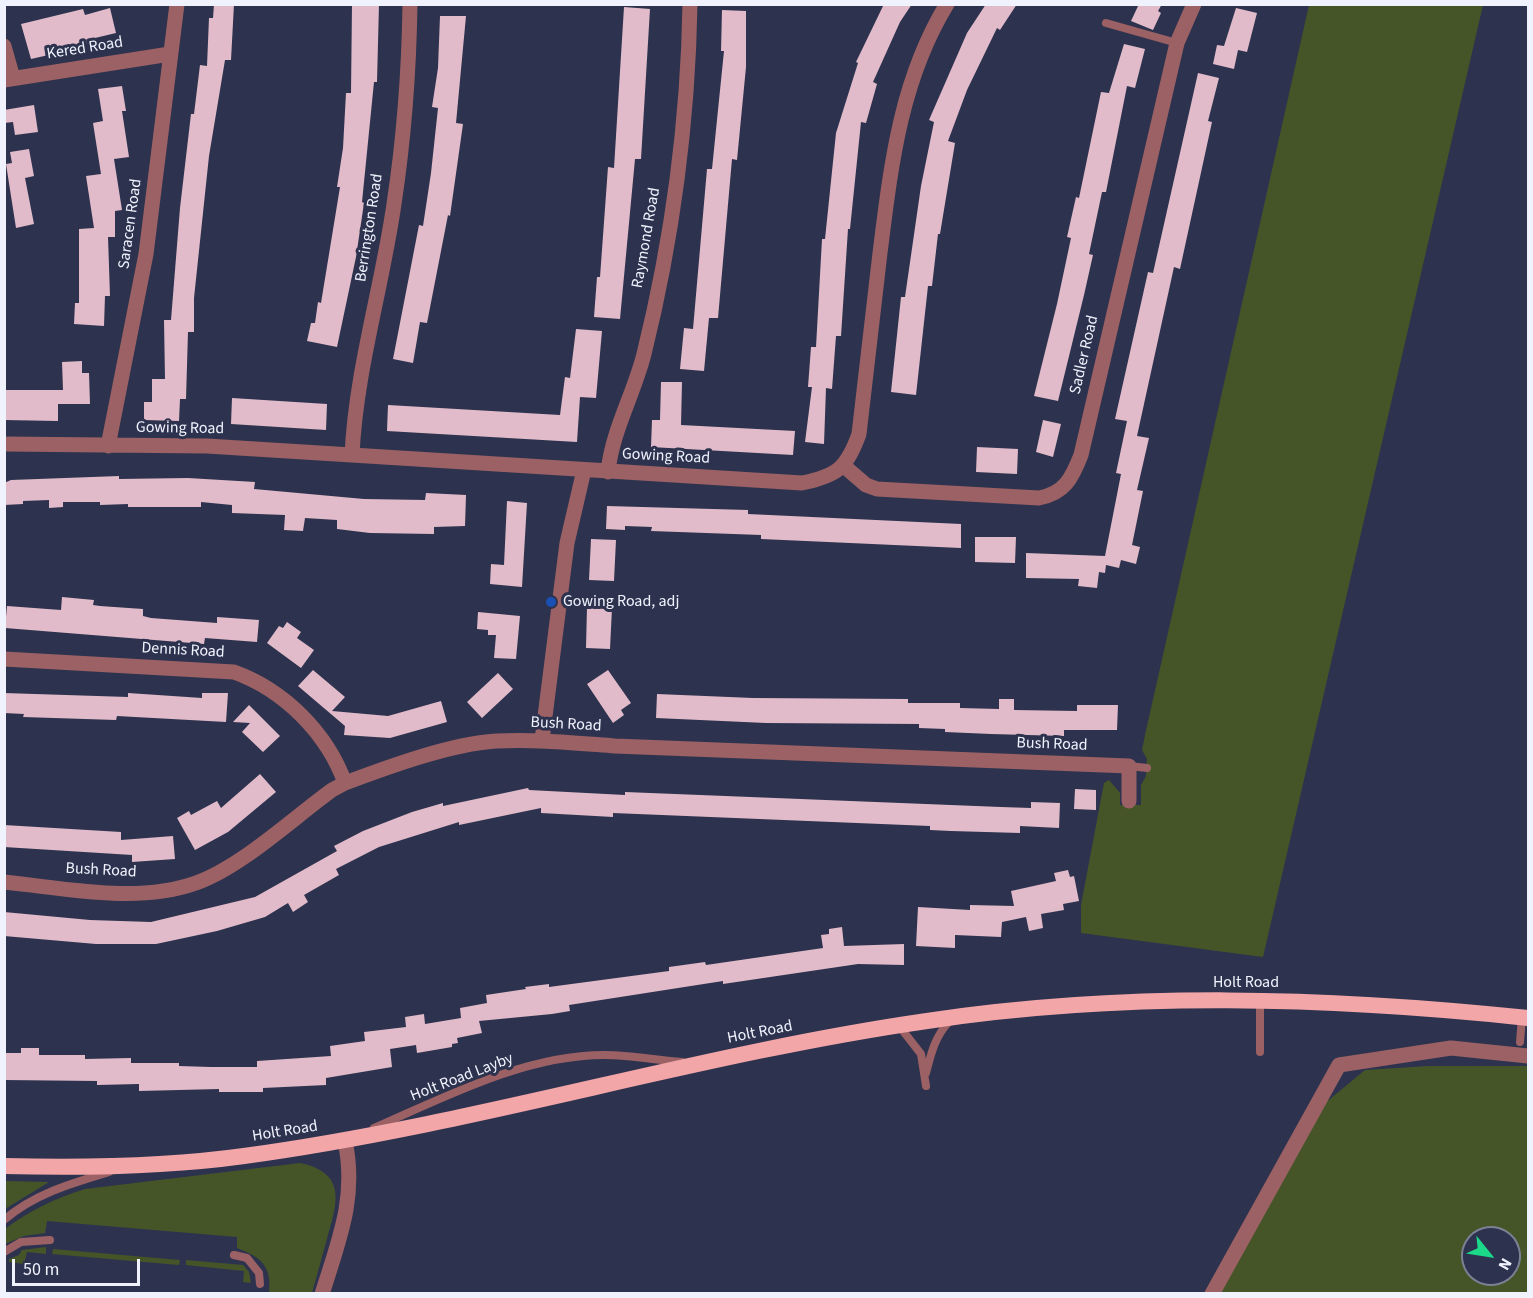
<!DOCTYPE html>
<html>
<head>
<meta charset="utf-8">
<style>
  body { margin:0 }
  #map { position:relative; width:1533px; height:1298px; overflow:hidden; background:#2d334e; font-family:"Source Sans 3",sans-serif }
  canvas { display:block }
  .frame { position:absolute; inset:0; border:6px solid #f0f3fe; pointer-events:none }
  .north { position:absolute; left:1461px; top:1226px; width:60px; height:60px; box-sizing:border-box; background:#2d334e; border:2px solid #7b8094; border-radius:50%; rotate:120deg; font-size:16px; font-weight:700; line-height:24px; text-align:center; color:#f0f3fe }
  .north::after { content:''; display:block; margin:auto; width:21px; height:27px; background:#1bd988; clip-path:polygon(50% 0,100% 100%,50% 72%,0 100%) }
  .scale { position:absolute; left:12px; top:1259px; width:128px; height:27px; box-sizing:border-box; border:3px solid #f0f3fe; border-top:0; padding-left:8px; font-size:18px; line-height:21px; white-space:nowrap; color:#f0f3fe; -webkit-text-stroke:4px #2d334e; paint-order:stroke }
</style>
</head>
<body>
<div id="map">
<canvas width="1533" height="1298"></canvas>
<div class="frame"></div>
<div class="north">N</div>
<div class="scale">50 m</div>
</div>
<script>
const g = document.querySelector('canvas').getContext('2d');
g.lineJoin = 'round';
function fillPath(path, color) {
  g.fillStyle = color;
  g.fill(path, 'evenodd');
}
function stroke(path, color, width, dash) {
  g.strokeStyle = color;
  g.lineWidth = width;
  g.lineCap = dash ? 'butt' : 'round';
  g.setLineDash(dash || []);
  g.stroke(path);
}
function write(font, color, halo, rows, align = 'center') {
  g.font = font + ' "Source Sans 3",sans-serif';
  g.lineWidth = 6;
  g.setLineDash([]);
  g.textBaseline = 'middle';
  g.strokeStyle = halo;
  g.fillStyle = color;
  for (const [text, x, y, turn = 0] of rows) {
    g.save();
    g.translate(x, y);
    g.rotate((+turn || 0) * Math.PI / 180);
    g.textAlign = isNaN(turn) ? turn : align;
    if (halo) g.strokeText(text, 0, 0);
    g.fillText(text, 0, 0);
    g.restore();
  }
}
fillPath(new Path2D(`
  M1309 5H1483L1263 957 1081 933V905L1104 783 1109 780 1120 793V805H1141V785L1146 776 1147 759 1142 750 1145 735Z
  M1428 1066H1528V1293L1216 1294 1324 1104 1365 1070ZM1473 1238H1509V1274H1473Z
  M300 1163C348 1173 337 1204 327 1239 322 1257 317 1275 312 1293H269C272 1266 261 1257 237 1248V1237L47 1221 45 1233 24 1236 5 1244V1229C30 1210 54 1199 85 1189Z
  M5 1181 49 1182 5 1209Z
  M46 1247V1254L27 1252 24 1264 9 1262V1259L19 1255 22 1250Z
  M53 1249 180 1260 179 1265 52 1254Z
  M186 1260 243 1265 249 1272 251 1283 243 1282 244 1271 186 1265Z`), '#455528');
fillPath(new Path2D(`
  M214 4H234L231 60H225L209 156 194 298V332H188L186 399H180L179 421 144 420V402H152V379H165L164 320H171L180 208 191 114H194L200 65 207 66 209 18H213Z
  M352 4H379L377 82H374L362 202 364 203 356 257 337 347 307 341 311 323H315L318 302 321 303 340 187H337L343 148 346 93H351Z
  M884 4H912L900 22 873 82 877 84 866 123 861 122 850 229H848L841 336H836L832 389 826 388 824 444 805 442 812 387H808L811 347H816L822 239H825L836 133 858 63 856 62Z
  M986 4H1017L1000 30 997 28 967 90 948 141 955 143 940 234H938L932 286H928L916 395 891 392 901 297H905L921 186 934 122 929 120 967 33Z
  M1139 4H1162L1158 11 1161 13 1153 30 1131 21Z
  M624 7 650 9 641 159H635L620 319 594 317 597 277H600L608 167 614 168Z
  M110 8 116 33 95 38 97 44 31 59 21 24 83 9 85 15Z
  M1236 8 1257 13 1247 52 1238 50 1234 69 1213 64 1217 45 1224 46Z
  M722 10 746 11V67L737 160 732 159 718 318H709L704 371 680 369 684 328 693 329 707 169H712L724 51H721Z
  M440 16H466L456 123 463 124 450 216 448 215 427 323 420 322 413 363 393 359 419 225 423 226 431 173 438 108 432 107 438 68Z
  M1124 44 1145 49 1135 88 1127 86 1106 192H1102L1089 254 1093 255 1084 295 1058 401 1034 396 1057 304 1071 238 1067 237 1076 197 1079 198 1101 92 1109 93Z
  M1198 73 1219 78 1208 121 1212 122 1180 269 1174 267 1137 436 1149 438 1137 490 1143 491 1132 545 1140 547 1136 564 1121 560 1119 568 1106 565 1105 573 1099 572 1097 588 1078 586 1079 579 1026 578V553L1105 556 1121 474 1116 473 1127 421 1115 419 1148 272 1153 273Z
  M122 86 126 111H122L129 157 114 159 122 210 115 211V237H108L110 296H105L104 326 74 324 75 303H79V229L94 228 86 176 101 174 93 123 103 121 98 89Z
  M34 105 38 132 15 135 13 122 4 123V110Z
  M29 149 34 176 25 178 34 224 16 228 6 164 12 163 10 152Z
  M576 329 602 331 596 398 580 397 577 442 387 431 388 405 560 415 565 377 570 378Z
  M82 361V373H89L90 404H58V421L4 420V390H63L62 362Z
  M661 382H682L681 425 795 431 793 455 651 447 652 420H660Z
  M232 398 327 404 326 430 231 424Z
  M1043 420 1061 424 1053 457 1036 452Z
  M977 447 1018 449 1017 474 976 472Z
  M119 476V479L188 478 255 482 254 489 364 499 425 500 426 493 466 495 465 526 434 527V534L370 533 337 529V520L305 518 303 531 284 530 285 515 232 513V505L201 502V507H128V504L100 505V502H63V507L49 508V500L23 501V504L4 505V483L11 480Z
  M507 501 527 503 522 587 490 584 491 564 504 565Z
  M607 506 748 510V514L961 524V548L761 539V535L651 531 652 527 625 526V530L606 529Z
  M975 537H1016L1015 563 975 562Z
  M591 539 616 540 614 581 589 580Z
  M62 597 94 600 93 605 100 606 143 609V616L151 618 217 623V617L259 620 257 642 205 638 204 644 5 628 7 606 61 610Z
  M587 607 612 608 610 649 586 648Z
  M478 612 520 616 516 659 494 658 496 635H488V630L477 629Z
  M287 622 301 632 297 638 314 650 301 668 267 643 279 626 283 628Z
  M313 670 345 697 332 711 388 716 441 701 447 722 390 738 344 735 345 726 298 686Z
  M608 670 631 703 621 710 624 715 613 723 587 684Z
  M498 673 513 689 482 718 467 702Z
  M4 693 128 697V693L202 698V693H228L226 722 117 716 116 720 23 717 24 714 4 713Z
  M657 694 753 698 908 699V703H960V708L999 709V699H1014V710L1077 711V705H1118L1117 730H1064V736L991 734 945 732V729L919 728V724L766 723 656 718Z
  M249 705 280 736 263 752 242 732 250 723 233 722Z
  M260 774 276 792 228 832 195 850 177 818 189 811 191 815 217 801 221 808Z
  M528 788 529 790 625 795V792L1001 807 1031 808V802L1060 803 1059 828 1020 826V833L951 831 930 830V826L613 813V817L541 813V808L459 825V822L379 847 336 869 339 875 304 895 308 902 293 912 288 903 265 917 217 931 156 944H96L4 936V912L90 920 151 922 255 897 337 851 334 846 363 831 412 812 443 803V806Z
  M1075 789 1096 790V810L1074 809Z
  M4 825 121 832V840L173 836 175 859 132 862V855L4 847Z
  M1068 870 1070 877 1074 876 1079 901 1063 904 1064 910 1041 914 1043 928 1029 931 1026 917 1002 922 1001 937 955 935V948L916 946 918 907 970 910V905L1014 906 1011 891 1056 881 1054 873Z
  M842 927 844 946 904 944V965L858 964 723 984V981L569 1005 570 1011 552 1014 479 1021 482 1033 457 1038 458 1043 452 1044V1047L417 1053 416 1045 390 1049 392 1067 326 1078V1085L263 1088V1092H219V1089L139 1091V1084L97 1085V1081L4 1080V1053H21V1048H39V1055H85V1059L131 1058V1063H179V1066L211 1067H257V1061L331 1056 330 1046 365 1041 364 1032 406 1027 405 1017 424 1014 425 1024 461 1018 460 1008 487 1003 486 995 526 989 525 987 549 984V987L669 971V967L705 962 706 965 823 948 821 935 829 934V929Z`), '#e1bbca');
stroke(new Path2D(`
  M1106 23 1177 43
  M1129 766 1147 768
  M1260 1002V1052
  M900 1027 921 1054 926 1086
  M1520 1042 1522 1017
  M926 1073C931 1054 935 1036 949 1022
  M374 1128C445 1097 525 1055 604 1055 630 1055 656 1060 682 1062
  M4 1220C34 1194 72 1183 109 1172
  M4 1252 21 1242 50 1240
  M234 1255 247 1258 259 1273 260 1284`), '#9c6164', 8);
stroke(new Path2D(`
  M4 46 13 78
  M4 80 170 54
  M4 444 207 446 802 483C837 476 847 468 859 434 866 374 873 313 880 253 891 166 900 81 947 4
  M108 446 146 254 177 4
  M352 455C356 370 382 288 394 204 404 138 409 71 410 4
  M844 466 866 485 877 489 1039 498C1065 493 1072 478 1081 455L1177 43 1194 4
  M608 472C612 431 634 394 644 354 672 241 688 121 690 4
  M4 659 234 672C284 690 327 733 345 783
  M542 740 567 543 584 470
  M4 882C65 888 137 904 196 883 241 867 292 819 332 790L345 783C388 767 450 744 496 741 536 739 575 743 615 746L1129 766V801
  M322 1294C339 1240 357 1197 345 1141
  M1212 1294 1339 1065 1451 1048 1528 1056`), '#9c6164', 15);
stroke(new Path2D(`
  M4 1166C84 1168 165 1167 244 1156 474 1125 697 1054 927 1021 1126 991 1329 997 1528 1018`), '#f3a6a8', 16);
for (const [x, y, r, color] of [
  [551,602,6,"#1a4fb4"]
]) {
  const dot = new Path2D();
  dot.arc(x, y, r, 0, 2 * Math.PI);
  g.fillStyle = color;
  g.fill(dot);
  stroke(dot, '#2d334e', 2);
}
write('16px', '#f0f3fe', '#2d334e', [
  ["Kered Road",85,49,-9],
  ["Saracen Road",131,224,-82],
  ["Berrington Road",370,228,-81],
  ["Raymond Road",647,238,-80],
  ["Sadler Road",1085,355,-77],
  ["Gowing Road",180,429,1],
  ["Gowing Road",666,457,3],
  ["Dennis Road",183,651,3],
  ["Bush Road",566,725,3],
  ["Bush Road",1052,745,2],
  ["Bush Road",101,871,3],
  ["Holt Road",1246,983],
  ["Holt Road",760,1033,-11],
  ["Holt Road Layby",462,1078,-21],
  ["Holt Road",285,1132,-9]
]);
write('16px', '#f0f3fe', '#2d334e', [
  ["Gowing Road, adj",563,602]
], 'left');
</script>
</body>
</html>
